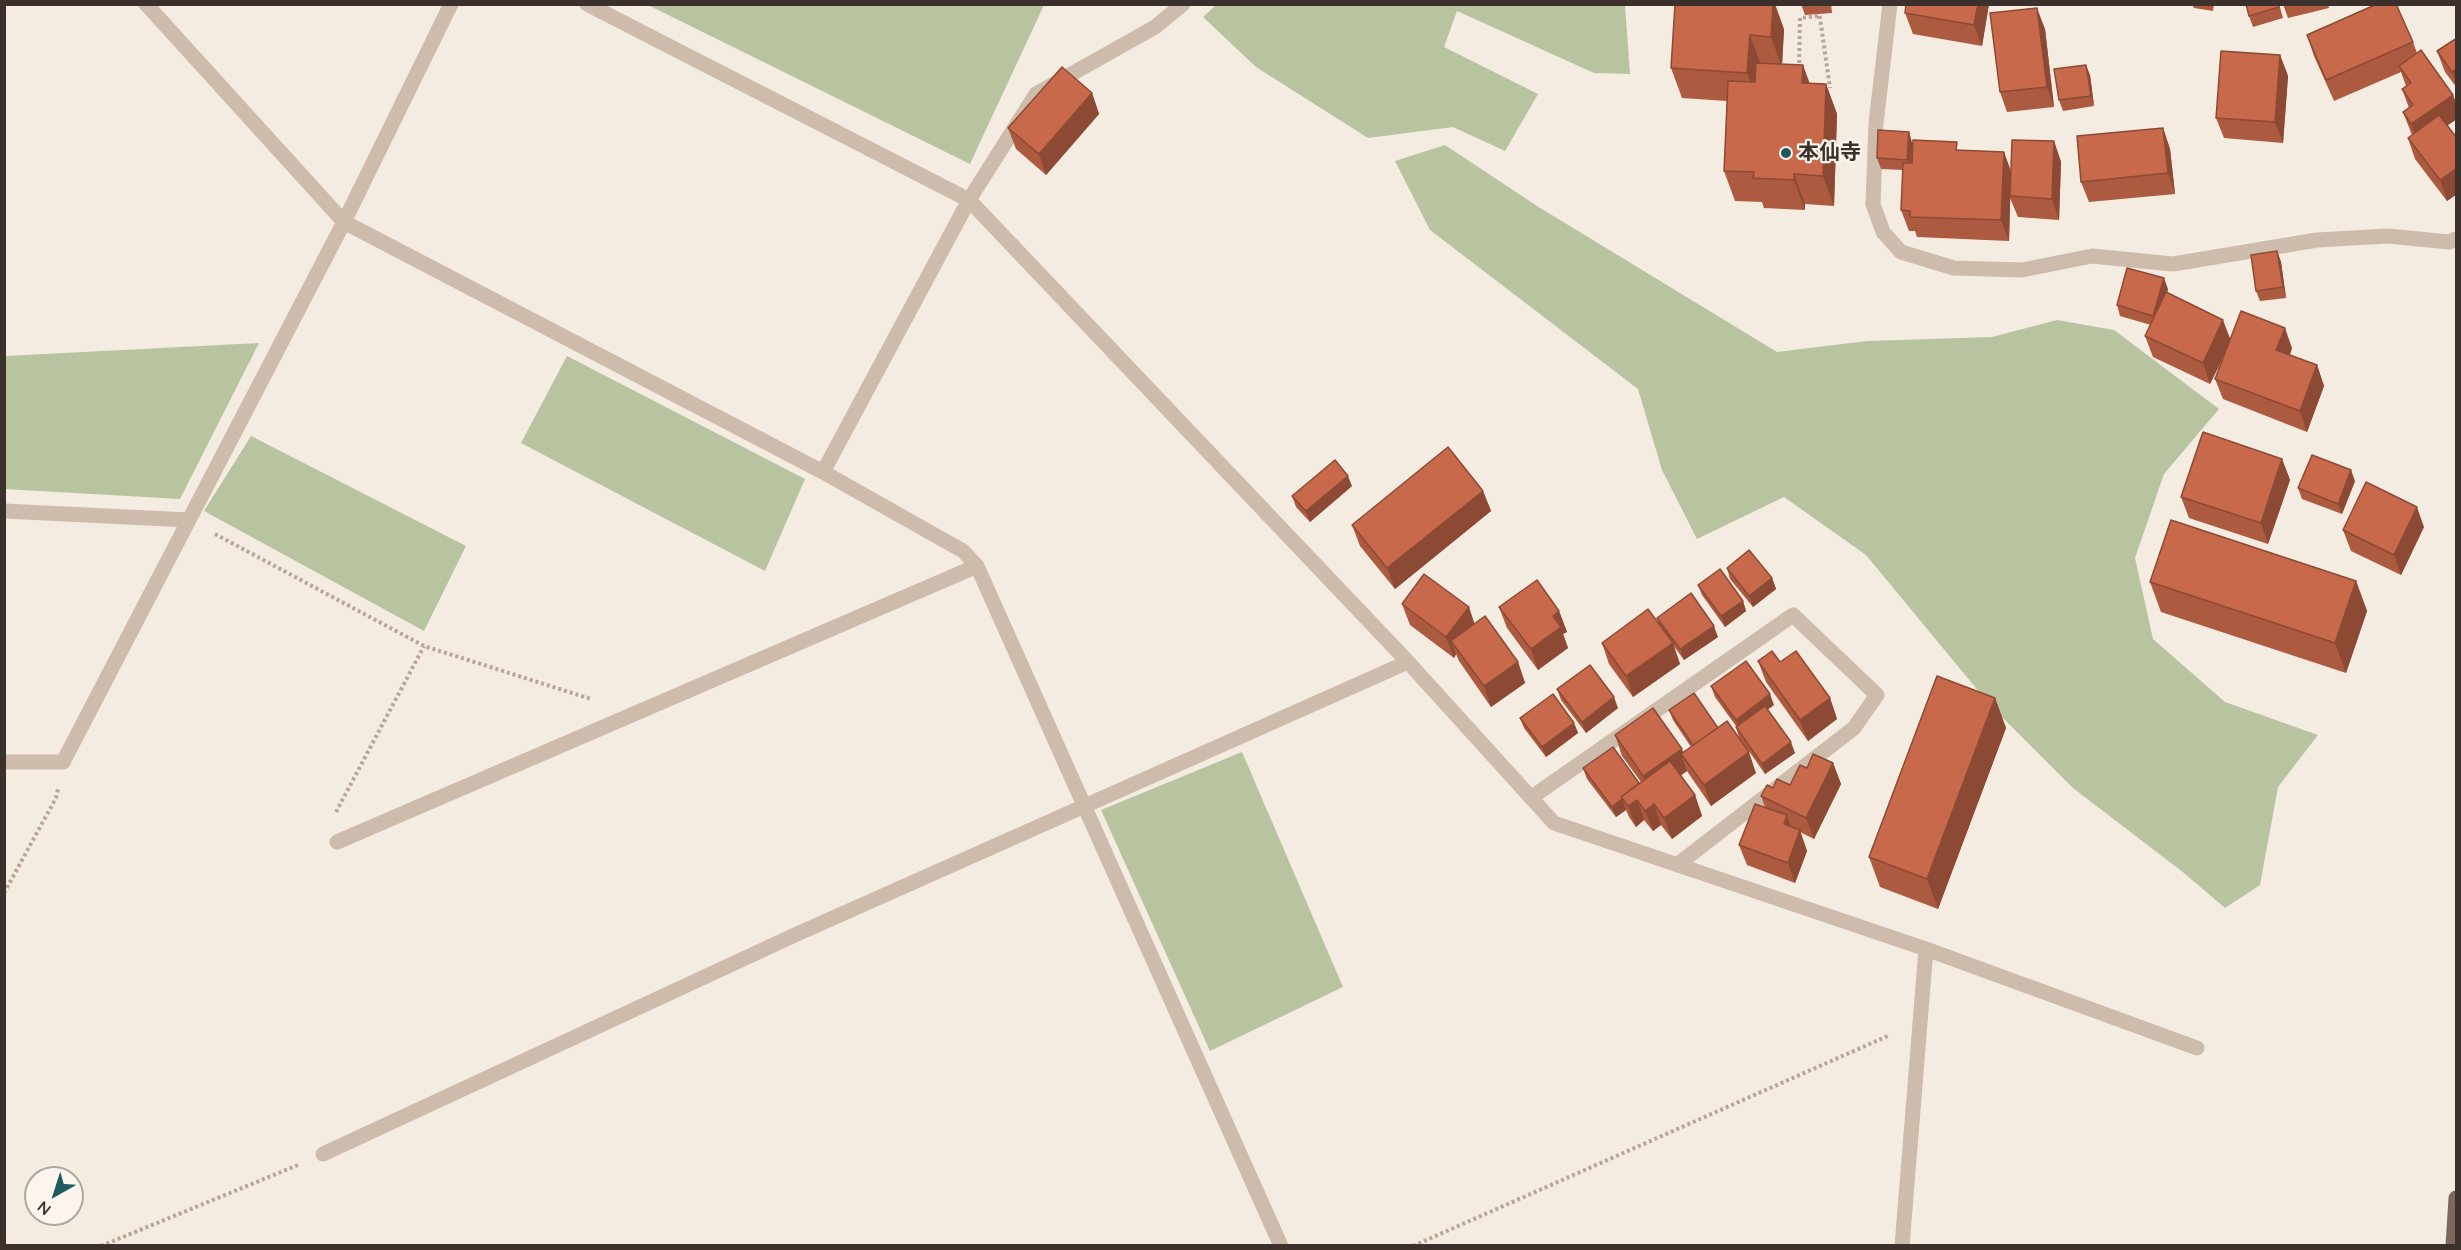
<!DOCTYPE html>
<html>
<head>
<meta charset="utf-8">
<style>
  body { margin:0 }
  #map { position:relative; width:2461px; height:1250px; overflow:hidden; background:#f4ebe1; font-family:Quicksand,sans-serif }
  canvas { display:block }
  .frame { position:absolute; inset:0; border:6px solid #3b302b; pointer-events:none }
  .north { position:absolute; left:24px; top:1166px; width:60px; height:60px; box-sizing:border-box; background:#fbf5ee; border:2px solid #aea6a0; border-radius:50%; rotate:219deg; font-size:16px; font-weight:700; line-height:24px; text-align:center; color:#3b302b }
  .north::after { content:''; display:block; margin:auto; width:21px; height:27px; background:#1f5a5e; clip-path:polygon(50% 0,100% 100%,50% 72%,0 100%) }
</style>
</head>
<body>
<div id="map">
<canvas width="2461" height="1250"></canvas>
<div class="frame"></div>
<div class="north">N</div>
</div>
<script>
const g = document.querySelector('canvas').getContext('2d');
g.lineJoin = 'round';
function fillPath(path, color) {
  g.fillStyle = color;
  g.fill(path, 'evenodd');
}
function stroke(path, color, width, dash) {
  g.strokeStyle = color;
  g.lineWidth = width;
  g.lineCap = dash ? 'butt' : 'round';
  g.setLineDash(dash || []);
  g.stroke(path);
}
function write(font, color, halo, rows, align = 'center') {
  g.font = font + ' Quicksand,"Noto Sans JP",sans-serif';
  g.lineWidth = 4.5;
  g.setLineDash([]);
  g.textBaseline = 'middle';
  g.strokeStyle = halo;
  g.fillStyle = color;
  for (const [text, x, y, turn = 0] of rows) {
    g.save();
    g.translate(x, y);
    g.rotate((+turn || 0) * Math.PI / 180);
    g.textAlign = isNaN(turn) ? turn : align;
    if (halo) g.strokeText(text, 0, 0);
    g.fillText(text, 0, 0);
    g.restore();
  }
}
fillPath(new Path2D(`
  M648 5 1044 4V5L970 164Z
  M1216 5H1625L1630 74 1594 73 1457 11 1444 47 1538 94 1505 151 1453 127 1368 138 1256 67 1203 17Z
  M1445 145 1537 206 1777 352 1867 341 1992 337 2057 320 2114 330 2219 409 2164 474 2135 558 2153 639 2225 702 2318 735 2278 787 2260 885 2225 908 2184 873 2073 788 1990 705 1866 555 1784 497 1697 539 1662 470 1638 389 1430 230 1395 161Z
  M259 343 180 499 5 489V356Z
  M567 356 805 479 765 571 521 443Z
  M251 436 466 546 424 631 204 511Z
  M1242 752 1343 987 1210 1051 1101 810Z`), '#b8c4a0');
stroke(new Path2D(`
  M1818 4 1830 88
  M1799 69 1800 18 1819 16
  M215 534 424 646 591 699
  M336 812 424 646
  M4 893 56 798 58 789
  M101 1246 298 1165
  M1413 1246 1890 1035`), '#b9a596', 4, [3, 3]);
stroke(new Path2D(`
  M146 4 344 222 823 472 963 551 977 566 1281 1246
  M587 4 969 200 1408 662 1554 823 1926 949 2197 1048
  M1890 4 1876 123 1873 204 1883 232 1901 252 1954 268 2022 270 2092 256 2173 264 2317 240 2388 236 2449 242 2456 239
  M823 472 969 200 1036 94 1155 27 1183 4
  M4 511 189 520
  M4 762H63L344 222 451 4
  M1532 797 1793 615 1877 695 1854 728 1677 865
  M337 842 977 566
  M323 1154 797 934 1408 662
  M1902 1246 1926 949`), '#cdbbac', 15);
stroke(new Path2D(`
  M2453 1246 2456 1198`), '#7d675c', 15);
fillPath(new Path2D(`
  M1675 4 1784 29 1782 64 1809 83 1826 84 1837 114 1834 206 1805 204V210L1764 208 1762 202 1735 201 1724 171 1727 101 1682 98 1671 68Z
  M1801 4H1831L1832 13 1805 15Z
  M1989 4 1982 46 1913 34 1905 13Z
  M2192 4H2214L2213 11 2194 8Z
  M2279 4 2283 18 2253 27 2249 16Z
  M2283 4H2328L2329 8 2288 18Z
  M2045 29 2054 107 2007 112 2000 92Z
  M2307 35 2413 42 2417 53 2453 95 2457 106V119L2447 125 2457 138V194L2447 201 2415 159 2408 138 2412 135 2403 112 2409 108 2402 89 2406 86 2401 72 2334 101 2314 56Z
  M2457 38V88L2445 72 2437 51Z
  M2280 55 2288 76 2283 143 2224 138 2216 118Z
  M2090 75 2094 106 2063 111 2059 100Z
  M1092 93 1099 114 1046 175 1016 149 1008 128Z
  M2163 128 2170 149 2175 194 2089 202 2081 182Z
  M1909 132 1912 143 1960 150 2004 152 2011 171 2054 141 2061 162 2059 220 2018 217 2010 198 2009 241 1917 237 1915 231H1909L1901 210 1903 170 1881 169 1877 158Z
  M2277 251 2281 262 2286 298 2260 301 2256 291Z
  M2168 289 2167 293 2230 339 2292 348 2290 355 2317 365 2324 386 2307 432 2223 399 2215 379 2225 354 2210 384 2153 357 2145 336 2151 325 2120 316 2117 305Z
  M2282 459 2290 480 2268 544 2189 518 2181 497Z
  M2355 481 2342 514 2302 499 2298 488Z
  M1352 486 1310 522 1296 507 1292 496Z
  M1483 491 1491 511 1395 589 1360 546 1352 525Z
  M2424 527 2401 575 2351 551 2343 530Z
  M1727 568 1772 578 1776 589 1753 607 1730 579Z
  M2356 581 2367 611 2346 673 2161 612 2150 582Z
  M1698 585 1743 601 1746 611 1725 627 1702 595Z
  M1402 604 1475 624 1518 662 1525 683 1491 707 1459 661 1456 654 1454 658 1410 625Z
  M1499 607 1559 611 1567 632 1563 634 1568 648 1538 670 1507 628Z
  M1657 618 1718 637 1684 660 1673 645 1680 664 1633 697 1609 664 1602 643 1660 626Z
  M1758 661 1830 698 1837 719 1808 741 1766 682Z
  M1711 686 1774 705 1767 710 1795 753 1765 774 1739 737 1736 727V726L1715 697Z
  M1557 689 1618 708 1586 733 1561 700Z
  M1995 698 2006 728 1938 909 1880 887 1869 857Z
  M1669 710 1718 728 1756 773 1711 806 1689 774 1687 771 1680 776 1695 795 1702 816 1672 839 1661 825 1653 831 1644 820 1636 827 1629 817 1626 810 1616 817 1587 779 1583 768 1639 783 1641 782 1622 756 1615 735 1683 752 1691 747 1673 720Z
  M1520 718 1574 723 1578 733 1546 757 1524 728Z
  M1833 763 1841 784 1814 839 1800 832 1807 851 1795 883 1747 865 1739 845 1765 807 1761 796 1773 788 1790 785 1807 768Z`), '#ac5a40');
fillPath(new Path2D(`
  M1773 4H1775L1784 29 1782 67 1771 37Z
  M1978 4H1989L1982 46 1974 25Z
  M2037 8 2045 29 2054 107 2047 87Z
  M1750 35 1761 65 1758 103 1747 73Z
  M2280 55 2288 76 2283 143 2275 122Z
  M1803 65 1814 95 1802 83Z
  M2086 65 2090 75 2094 106 2091 96Z
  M2455 70 2457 74V84L2452 72Z
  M1826 84 1837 114 1834 206 1823 176Z
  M1092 93 1099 114 1046 175 1039 154Z
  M2453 95 2457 106V119L2419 145 2411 124Z
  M2163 128 2170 149 2175 194 2168 173Z
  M1909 132 1912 143 1911 170 1907 160Z
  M2054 141 2061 162 2059 220 2052 199Z
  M2004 152 2011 173 2009 241 2001 220Z
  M2457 168V194L2447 201 2440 180Z
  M1794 174 1805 204V210L1794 180Z
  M2277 251 2281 262 2286 298 2283 287Z
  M2164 278 2168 289 2157 326 2153 316Z
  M2223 320 2231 341 2210 384 2203 363Z
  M2285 328 2292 348 2284 370 2276 350Z
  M2317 365 2324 386 2307 432 2300 411Z
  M2282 459 2290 480 2268 544 2261 523Z
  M2351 470 2355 481 2342 514 2338 504Z
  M1348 476 1352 486 1310 522 1306 511Z
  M1483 491 1491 511 1395 589 1387 568Z
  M2417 507 2424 527 2401 575 2394 555Z
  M1772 578 1776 589 1753 607 1749 596Z
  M2356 581 2367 611 2346 673 2335 643Z
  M1743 601 1746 611 1725 627 1721 616Z
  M1469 607 1476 628 1451 641 1456 654 1454 658 1446 637Z
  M1559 611 1567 632 1563 634 1568 648 1538 670 1531 649 1553 616Z
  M1714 626 1718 637 1684 660 1680 649Z
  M1673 643 1680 664 1633 697 1626 676Z
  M1518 662 1525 683 1491 707 1484 686Z
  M1770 694 1774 705 1739 730 1736 720Z
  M1614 697 1618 708 1586 733 1582 722Z
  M1830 698 1837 719 1808 741 1800 720Z
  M1995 698 2006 728 1938 909 1927 879Z
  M1574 723 1578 733 1546 757 1542 747Z
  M1791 742 1795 753 1765 774 1762 764Z
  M1682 749 1686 760 1681 754 1687 771 1651 796 1643 776Z
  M1749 752 1756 773 1711 806 1704 785Z
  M1833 763 1841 784 1814 839 1806 818Z
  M1695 795 1702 816 1672 839 1664 818Z
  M1645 796 1638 801 1644 820 1636 827 1628 806 1623 799Z
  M1622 799 1626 810 1616 817 1612 807Z
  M1654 804 1661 825 1653 831 1645 811Z
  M1787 815 1794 836 1784 824Z
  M1800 830 1807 851 1795 883 1788 863Z`), '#8c4a34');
const building = new Path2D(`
  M1675 4H1773L1771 37 1750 35 1747 73 1671 68Z
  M1906 4H1978L1974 25 1905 13Z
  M2246 4H2278L2279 7 2249 16Z
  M2377 4H2396L2413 42 2326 80 2307 35Z
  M2037 8 2047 87 2000 92 1990 13Z
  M2457 38V72L2455 70 2452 72 2437 51Z
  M2421 50 2453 95 2411 124 2403 112 2413 105 2402 89 2411 83 2399 66Z
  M2221 51 2280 55 2275 122 2216 118Z
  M1756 63 1803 65 1802 83 1826 84 1823 176 1794 174V180L1753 178 1754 172 1724 171 1728 81 1755 82Z
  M2086 65 2091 96 2059 100 2054 69Z
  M1062 67 1092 93 1039 154 1008 128Z
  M2439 115 2457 138V168L2440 180 2408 138Z
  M2163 128 2168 173 2081 182 2077 136Z
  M1878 130 1909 132 1907 160 1877 158Z
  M1913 140 1957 142 1956 150 2004 152 2001 220 1910 217V211L1901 210 1903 163H1912Z
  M2012 140 2054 141 2052 199 2010 196Z
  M2277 251 2283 287 2256 291 2251 255Z
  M2127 268 2164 278 2153 316 2117 305Z
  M2166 292 2223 320 2203 363 2145 336Z
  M2241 311 2285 328 2276 350 2317 365 2300 411 2215 379Z
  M2203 432 2282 459 2261 523 2181 497Z
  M1448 447 1483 491 1387 568 1352 525Z
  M2312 455 2351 470 2338 504 2298 488Z
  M1335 460 1348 476 1306 511 1292 496Z
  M2366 482 2417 507 2394 555 2343 530Z
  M2171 520 2356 581 2335 643 2150 582Z
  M1749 550 1772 578 1749 596 1727 568Z
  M1720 569 1743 601 1721 616 1698 585Z
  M1424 574 1469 607 1446 637 1402 604Z
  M1537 580 1559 611 1553 616 1561 627 1531 649 1499 607Z
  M1691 593 1714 626 1680 649 1657 618Z
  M1648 609 1673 643 1626 676 1602 643Z
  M1485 616 1518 662 1484 686 1451 641Z
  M1772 651 1780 662 1796 651 1830 698 1800 720 1758 661Z
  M1746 661 1770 694 1736 720 1711 686Z
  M1590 665 1614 697 1582 722 1557 689Z
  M1937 676 1995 698 1927 879 1869 857Z
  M1694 693 1718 728 1693 745 1669 710Z
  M1553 694 1574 723 1542 747 1520 718Z
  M1765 706 1791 742 1762 764 1736 727Z
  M1653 708 1682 749 1643 776 1615 735Z
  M1727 721 1749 752 1704 785 1681 754Z
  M1613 747 1639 783 1621 797 1622 799 1612 807 1583 768Z
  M1813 754 1833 763 1806 818 1761 796 1767 785 1773 788 1777 779 1790 785 1800 765 1807 768Z
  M1670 761 1695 795 1664 818 1654 804 1645 811 1637 800 1628 806 1621 797Z
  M1755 804 1787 815 1784 824 1800 830 1788 863 1739 845Z`);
fillPath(building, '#c8694b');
stroke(building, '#8c4a34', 1.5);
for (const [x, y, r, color] of [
  [1786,153,6,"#1f5a5e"]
]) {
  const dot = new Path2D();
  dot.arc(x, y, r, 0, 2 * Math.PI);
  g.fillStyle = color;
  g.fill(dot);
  stroke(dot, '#fbf5ee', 2);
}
write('bold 21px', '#3b302b', '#fbf5ee', [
  ["本仙寺",1798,153]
], 'left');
</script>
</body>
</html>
